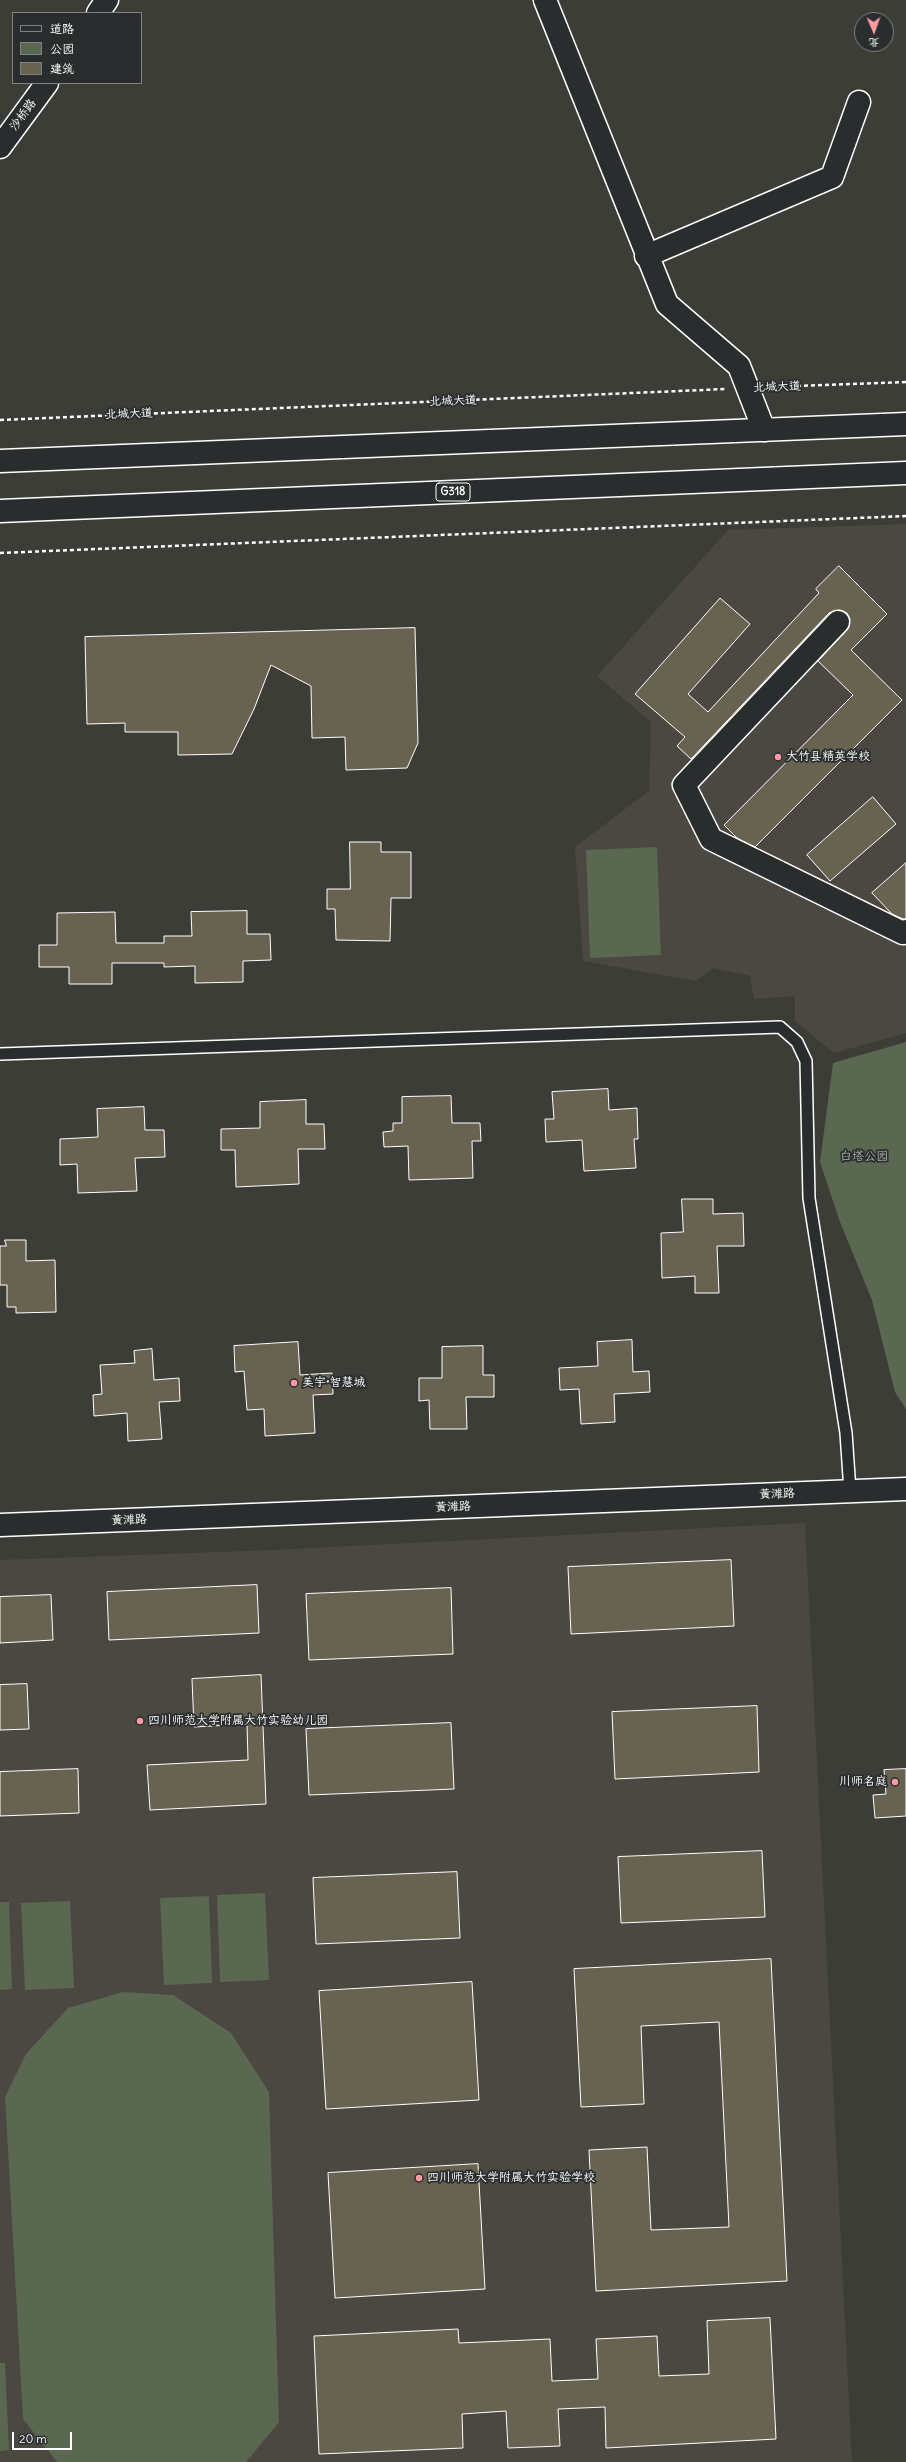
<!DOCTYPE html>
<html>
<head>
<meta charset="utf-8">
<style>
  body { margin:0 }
  #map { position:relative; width:906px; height:2462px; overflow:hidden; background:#3d3d38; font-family:Delius,"LXGW WenKai TC",sans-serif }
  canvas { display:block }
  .legend { position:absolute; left:12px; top:12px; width:130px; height:72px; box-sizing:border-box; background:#2a2d2e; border:1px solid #7f8182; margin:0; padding:5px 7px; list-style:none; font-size:12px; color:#fff }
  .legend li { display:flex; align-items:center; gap:8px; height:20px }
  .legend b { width:20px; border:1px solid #7f8182 }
  .north { position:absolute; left:854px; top:12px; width:40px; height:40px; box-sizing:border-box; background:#2a2d2e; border:1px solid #7f8182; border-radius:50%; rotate:178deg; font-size:11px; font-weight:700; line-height:16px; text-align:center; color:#fff }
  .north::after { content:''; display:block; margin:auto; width:14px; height:18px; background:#ff9aa2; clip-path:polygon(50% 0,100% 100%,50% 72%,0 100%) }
  .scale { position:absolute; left:12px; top:2432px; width:60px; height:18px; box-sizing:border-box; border:2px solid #fff; border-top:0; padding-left:5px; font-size:12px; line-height:14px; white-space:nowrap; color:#fff; -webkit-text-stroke:3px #2a2d2e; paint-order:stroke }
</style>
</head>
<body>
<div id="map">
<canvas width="906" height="2462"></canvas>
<ul class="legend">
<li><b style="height:5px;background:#2a2d2e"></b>道路</li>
<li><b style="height:11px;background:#5b6851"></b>公园</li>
<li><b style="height:11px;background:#686251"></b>建筑</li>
</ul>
<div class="north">北</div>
<div class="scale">20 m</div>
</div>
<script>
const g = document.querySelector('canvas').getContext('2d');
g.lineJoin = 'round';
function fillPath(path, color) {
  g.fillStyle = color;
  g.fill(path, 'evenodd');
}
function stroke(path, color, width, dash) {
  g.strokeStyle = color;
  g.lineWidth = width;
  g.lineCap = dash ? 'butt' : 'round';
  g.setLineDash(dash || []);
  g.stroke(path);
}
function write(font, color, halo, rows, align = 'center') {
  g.font = font + ' Delius,"LXGW WenKai TC",sans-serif';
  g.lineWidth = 3.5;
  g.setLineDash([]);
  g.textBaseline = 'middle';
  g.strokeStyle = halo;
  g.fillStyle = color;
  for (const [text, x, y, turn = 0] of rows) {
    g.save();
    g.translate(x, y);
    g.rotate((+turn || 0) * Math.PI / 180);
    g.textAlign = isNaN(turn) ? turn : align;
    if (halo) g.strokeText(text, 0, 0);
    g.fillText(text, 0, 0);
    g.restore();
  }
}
fillPath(new Path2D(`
  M906 524V1033L834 1053 795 1021V996L754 999 750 976 713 968 696 981 583 961 575 847 649 791 651 722 597 676 728 530Z
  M805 1523 852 2462H0V1560L272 1550Z`), '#4a4840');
fillPath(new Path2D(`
  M657 847 661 955 590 958 586 850Z
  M906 1042V1409L895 1392 872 1300 840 1222 820 1162 833 1063Z
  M265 1893 269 1980 220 1982 217 1895Z
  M209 1896 212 1983 164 1985 160 1898Z
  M70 1901 74 1988 25 1990 21 1903Z
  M0 1902H9L12 1989 0 1990Z
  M123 1992 173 1995 231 2033 269 2092 279 2422 246 2462H57L23 2419 5 2097 26 2054 68 2008Z
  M0 2363H5L9 2450 0 2451Z`), '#5b6851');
const building = new Path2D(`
  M839 566 887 614 851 650 902 700 755 847 737 838 724 825 853 695 818 661 847 630 850 619 847 613 840 610 829 613 691 759 677 746 685 737 635 694 720 598 750 624 688 694 708 712 819 593 816 589Z
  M415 628 418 743 407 768 346 770 345 737 312 738 311 686 271 665 254 709 232 754 178 755V732H125V723L87 724 85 637Z
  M873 797 896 824 830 881 807 855Z
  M350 842H381V852H411V898H391L390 941 336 940 335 909H327V889H350Z
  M906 863V919H903L892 914 872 893Z
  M247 911V934H270L271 960 243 961V982L195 983V966L164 967V963H112V984H69V967H39V945H57V913L115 912 116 943H164V936H192L191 912Z
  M608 1089 609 1110 637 1108 638 1139H634L636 1168 584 1171 582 1140 546 1142 545 1119H554L552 1092Z
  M451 1096 452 1123H480L481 1141H472L473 1178 409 1180 408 1146 384 1147 383 1132 393 1131V1123H402V1097Z
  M306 1100V1124H324L325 1149H298L299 1184 236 1187 235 1150H221V1129L260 1128V1102Z
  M144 1107 145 1130H164L165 1157 135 1158 137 1191 78 1193 77 1164 60 1165V1139L98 1137 97 1109Z
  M682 1199H713V1214L743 1213 744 1246H717L719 1293H695V1276L662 1278 661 1233 683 1232Z
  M5 1240H26V1261L55 1260 56 1312 16 1313V1307H7V1285H0V1246H6Z
  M632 1340 633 1372 649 1371 650 1392 614 1394 615 1422 581 1424 579 1389 560 1390 559 1368 598 1366 597 1342Z
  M298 1342 300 1375 332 1373 333 1394 313 1395 315 1433 265 1436 264 1409 247 1410 244 1371 235 1372 234 1346Z
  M483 1346V1375H494V1397H466L467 1429H430L429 1400 419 1401V1378H442V1347Z
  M152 1349 154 1380 179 1378 180 1401 159 1402 162 1439 128 1441 127 1413 94 1416 93 1395 102 1394 100 1365 135 1363 134 1351Z
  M731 1560 734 1626 571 1634 568 1567Z
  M257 1585 259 1633 109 1640 107 1592Z
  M451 1588 453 1654 309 1660 306 1594Z
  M51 1595 53 1640 0 1643V1597Z
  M261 1675 266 1804 150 1810 147 1765 248 1760 247 1724 194 1727 192 1679Z
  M27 1684 29 1729 0 1730V1685Z
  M757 1706 759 1772 615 1779 612 1712Z
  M451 1723 454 1789 309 1795 306 1729Z
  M78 1769 79 1813 0 1816V1772Z
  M906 1769V1816L875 1818 873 1795 886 1794 884 1770Z
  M762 1851 765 1917 621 1923 618 1857Z
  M457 1872 460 1938 316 1944 313 1878Z
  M771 1959 787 2281 596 2291 589 2150 647 2147 651 2230 729 2227 719 2022 641 2026 644 2104 581 2107 574 1969Z
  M472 1982 479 2100 326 2109 319 1991Z
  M478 2164 485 2289 335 2298 328 2173Z
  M770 2318 776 2439 606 2448 605 2407 558 2409 560 2446 508 2448 506 2411 462 2414 463 2448 319 2454 314 2336 458 2329 459 2343 550 2339 552 2381 598 2379 596 2339 657 2336 659 2376 709 2374 707 2321Z`);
fillPath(building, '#686251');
stroke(building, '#fff', 1);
const service = new Path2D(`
  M0 1054 780 1027 797 1042 806 1061 809 1198 846 1433 850 1491`);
const minor = new Path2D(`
  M545 0 667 304 739 366 764 430
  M646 256 832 177 859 102
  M838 622 684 785 711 839 903 933 906 931`);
const tertiary = new Path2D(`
  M98 13 107 0
  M0 147 47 83
  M0 1525 906 1489`);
const trunk = new Path2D(`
  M0 461 906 424
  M0 511 906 473`);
stroke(service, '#fff', 14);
stroke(minor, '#fff', 25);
stroke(tertiary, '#fff', 25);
stroke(trunk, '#fff', 25);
stroke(new Path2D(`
  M769 387 906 382
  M0 420 726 389
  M0 553 906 516`), '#fff', 2.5, [4, 3]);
stroke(service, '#2a2d2e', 11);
stroke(minor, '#2a2d2e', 22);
stroke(tertiary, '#2a2d2e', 22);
stroke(trunk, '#2a2d2e', 22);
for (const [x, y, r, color] of [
  [778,757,4,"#ff9aa2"],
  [294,1383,4,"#ff9aa2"],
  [140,1721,4,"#ff9aa2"],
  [895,1782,4,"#ff9aa2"],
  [419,2178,4,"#ff9aa2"]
]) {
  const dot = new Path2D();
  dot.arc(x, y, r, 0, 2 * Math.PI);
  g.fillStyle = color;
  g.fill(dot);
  stroke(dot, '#2a2d2e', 1.5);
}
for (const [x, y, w] of [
  [453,492,34]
]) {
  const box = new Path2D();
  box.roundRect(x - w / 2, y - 9, w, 18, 3);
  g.fillStyle = '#2a2d2e';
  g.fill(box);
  stroke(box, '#fff', 1);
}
write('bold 11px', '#fff', null, [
  ["G318",453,492]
]);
write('12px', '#fff', '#2a2d2e', [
  ["沙桥路",23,115,-54],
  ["北城大道",777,387,-2],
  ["北城大道",453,401,-2],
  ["北城大道",129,414,-2],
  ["黄滩路",777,1494,-2],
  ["黄滩路",453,1507,-2],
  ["黄滩路",129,1520,-2]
]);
write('12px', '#fff', '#2a2d2e', [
  ["大竹县精英学校",786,757],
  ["美宇•智慧城",302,1383],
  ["四川师范大学附属大竹实验幼儿园",148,1721],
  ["川师名庭",887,1782,"right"],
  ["四川师范大学附属大竹实验学校",427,2178]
], 'left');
write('12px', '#adb4a8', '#2a2d2e', [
  ["白塔公园",864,1157]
]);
</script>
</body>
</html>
